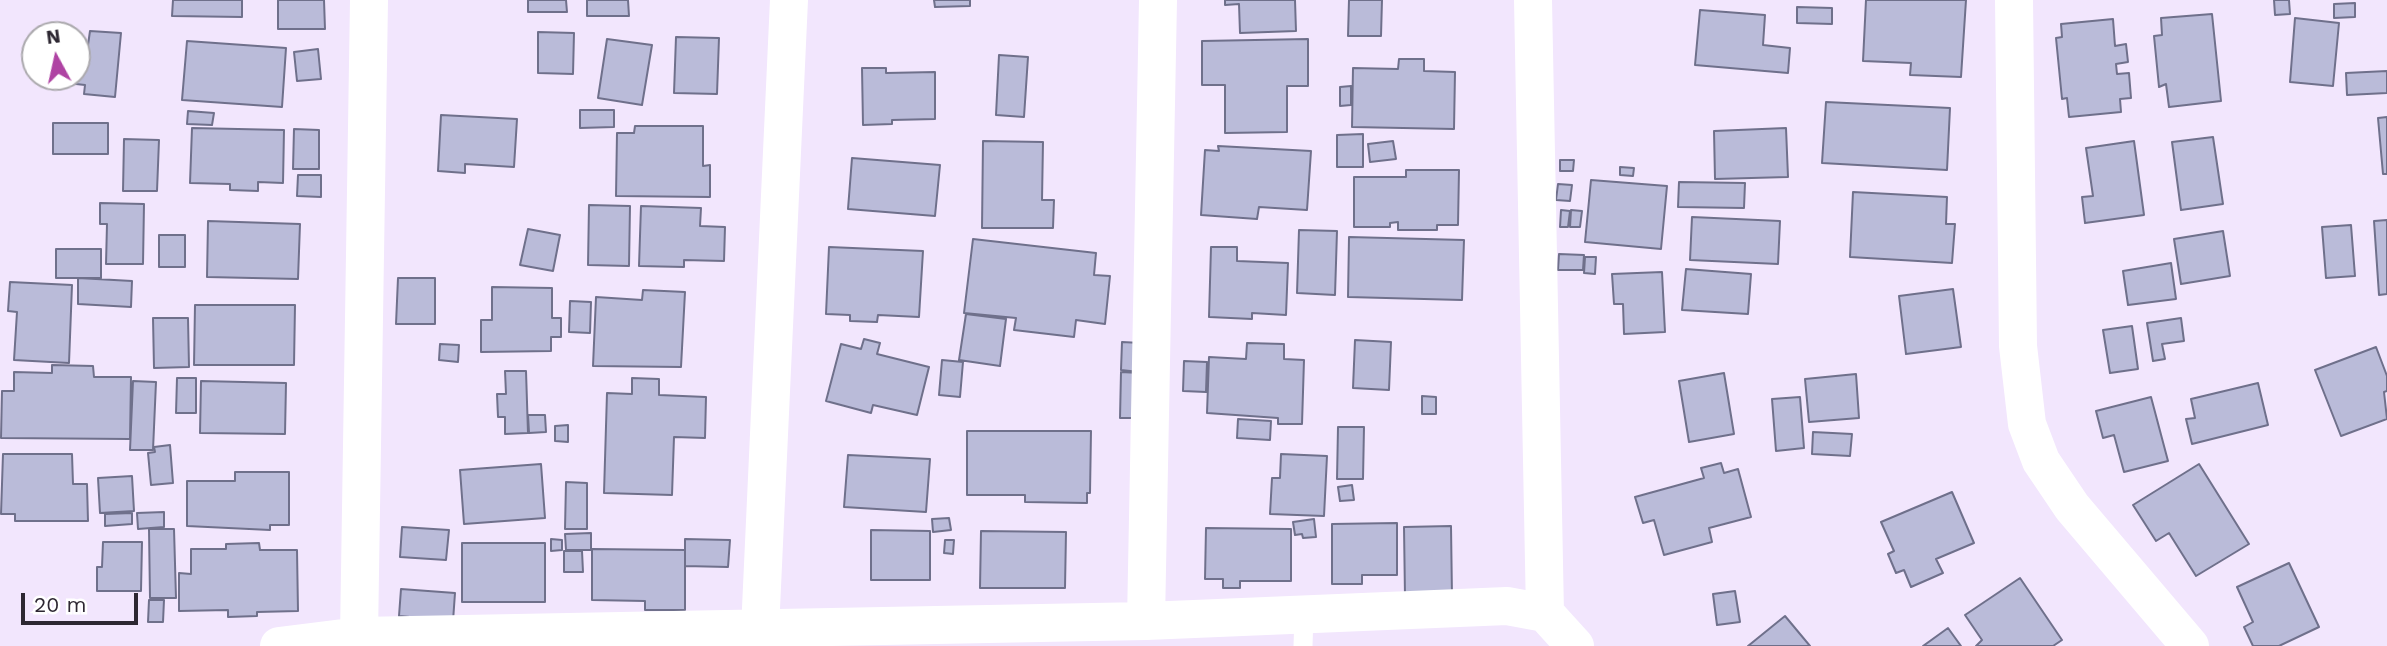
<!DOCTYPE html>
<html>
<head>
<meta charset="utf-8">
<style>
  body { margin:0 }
  #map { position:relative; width:2387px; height:646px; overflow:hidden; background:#f2e6fd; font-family:"Work Sans",sans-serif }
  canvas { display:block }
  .north { position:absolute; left:21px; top:21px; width:70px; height:70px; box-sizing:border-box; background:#fff; border:2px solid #aba9ad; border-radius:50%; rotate:352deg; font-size:19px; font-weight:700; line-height:28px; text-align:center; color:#2d2732 }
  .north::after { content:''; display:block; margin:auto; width:24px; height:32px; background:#af43a3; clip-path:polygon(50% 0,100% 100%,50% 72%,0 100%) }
  .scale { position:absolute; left:21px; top:593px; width:117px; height:32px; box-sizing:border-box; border:4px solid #2d2732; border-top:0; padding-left:9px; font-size:21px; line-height:24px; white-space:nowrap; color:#2d2732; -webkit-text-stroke:5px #fff; paint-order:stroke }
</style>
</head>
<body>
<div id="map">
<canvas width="2387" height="646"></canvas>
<div class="north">N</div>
<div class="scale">20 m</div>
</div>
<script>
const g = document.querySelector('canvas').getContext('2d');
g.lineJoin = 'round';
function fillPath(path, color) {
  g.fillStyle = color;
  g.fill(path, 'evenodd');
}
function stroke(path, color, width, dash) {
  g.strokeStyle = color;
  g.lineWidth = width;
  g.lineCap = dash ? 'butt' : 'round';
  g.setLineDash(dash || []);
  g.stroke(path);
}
const building = new Path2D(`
  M173 0H242V17L172 16Z
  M278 0H324L325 29H278Z
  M528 0H566L567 12H528Z
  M587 0H628L629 16H587Z
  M934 0H970V6L935 7Z
  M1225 0H1295L1296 31 1240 33 1239 4 1225 5Z
  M1349 0H1382L1381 36H1348Z
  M1866 0H1966L1961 77 1910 75 1911 63 1863 61Z
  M2274 0H2289L2290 14 2275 15Z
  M2355 3V17L2334 18V4Z
  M1797 7 1832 8V24L1797 23Z
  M1700 10 1765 15 1763 45 1790 48 1788 73 1695 65Z
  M2212 14 2221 101 2169 107 2166 84 2159 87 2154 36 2162 35 2161 18Z
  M2295 18 2339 23 2333 86 2290 82Z
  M2113 19 2115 46 2126 44 2128 62 2116 64 2117 74 2129 73 2131 98 2120 99 2121 112 2069 117 2067 98 2062 99 2056 38 2062 37 2061 24Z
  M90 31 121 33 115 97 84 94 85 85 76 84 79 51 87 52Z
  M538 32 574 33 573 74 538 73Z
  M676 37 719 38 717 94 674 93Z
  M607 39 652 45 642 105 598 98Z
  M1308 39V86H1287V132L1225 133V85H1202V41Z
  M187 41 286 48 282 107 182 100Z
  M318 49 321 79 297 81 294 52Z
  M999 55 1028 57 1024 117 996 115Z
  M1399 59H1424V71L1455 72 1454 129 1352 127 1353 68 1398 69Z
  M862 68H886V73L935 72V119L892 120V124L863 125Z
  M2387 71V93L2347 95 2346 73Z
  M1351 86V105L1340 106V87Z
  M1826 102 1950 108 1947 170 1822 163Z
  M580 110H614V127L580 128Z
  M188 111 214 113 212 125 187 124Z
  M441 115 517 119 514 167 465 164V173L438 171Z
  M2387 117V174H2383L2378 118Z
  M53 123H108V154H53Z
  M635 126H703V166L710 165V197L616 196 617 133H634Z
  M192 128 284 130 283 183 258 182V191L230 190V184L190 183Z
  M1786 128 1788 177 1715 179 1714 131Z
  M294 129 319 130V169H293Z
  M1363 134V167H1337V135Z
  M2213 137 2223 204 2181 210 2172 142Z
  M124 139 159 140 157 191H123Z
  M983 141 1043 142 1042 200H1054L1053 228H982Z
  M1393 141 1396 159 1370 162 1368 144Z
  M2134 141 2144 215 2085 223 2082 197 2093 196 2086 148Z
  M1218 146 1311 151 1307 210 1259 207 1257 219 1201 215 1205 150 1219 151Z
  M852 158 940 165 935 216 848 209Z
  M1560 160H1574L1573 171H1560Z
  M1620 167 1634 168 1633 176 1620 175Z
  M1406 170H1459L1458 225H1437V230H1398V222L1390 223V227H1354V177H1406Z
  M298 175H321V197L297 196Z
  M1591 180 1667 186 1661 249 1585 242Z
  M1679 182 1745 183 1744 208 1678 207Z
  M1558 184 1572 185 1570 201 1556 200Z
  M1853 192 1947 197 1946 224H1955L1952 263 1850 257Z
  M100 203 144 204 143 264H106L107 224H100Z
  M589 205 630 206 629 266 588 265Z
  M641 206 701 208 700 226 725 227 724 261 684 260V267L639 266Z
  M1561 210 1570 211 1568 227H1560Z
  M1571 210 1582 211 1580 227H1570Z
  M1692 217 1780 221 1778 264 1690 260Z
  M2387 220V294L2379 295 2374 221Z
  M208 221 300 224 298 279 207 277Z
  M2351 225 2355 276 2326 278 2322 227Z
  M528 229 560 235 553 271 520 265Z
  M1299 230 1337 231 1335 295 1297 293Z
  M2223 231 2230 276 2181 284 2174 239Z
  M159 235H185V267H159Z
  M1349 237 1464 240 1462 300 1348 297Z
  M973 239 1096 253 1094 275 1110 276 1105 324 1076 320 1074 337 1014 330 1016 318 964 313Z
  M829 247 923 251 919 317 878 315 877 322 850 321V315L826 314Z
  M1211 247H1237V261L1288 263 1286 315 1252 313V319L1209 317Z
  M56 249H101V278H56Z
  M1559 254 1584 255 1583 270H1558Z
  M1585 257H1596L1595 274 1584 273Z
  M2171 263 2176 299 2128 305 2123 271Z
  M1686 269 1751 274 1748 314 1682 310Z
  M1662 272 1665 332 1624 334 1623 304H1614L1612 274Z
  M78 278 132 281 131 307 78 304Z
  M398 278H435V324H396Z
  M10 282 72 285 69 363 14 360 17 312 8 311Z
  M492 287 552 288V318H561V337H551V351L481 352V320H492Z
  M1953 289 1961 347 1906 354 1899 296Z
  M643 290 685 292 681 367 593 366 596 297 642 300Z
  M570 301 591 302 590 333 569 332Z
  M195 305H295L294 365H194Z
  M966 314 1006 319 1000 366 959 360Z
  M153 318H188L189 367 154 368Z
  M2181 318 2184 341 2162 344 2165 359 2153 361 2147 323Z
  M2132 326 2138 369 2110 373 2103 330Z
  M864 339 880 343 877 354 929 367 917 415 873 405 871 413 826 401 841 344 861 349Z
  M1355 340 1391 342 1389 390 1353 388Z
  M1122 342 1141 343 1139 372 1121 370Z
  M1247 343 1284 344V359L1304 360 1302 424H1278V418L1207 413 1209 357 1246 359Z
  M440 344 459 345 458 362 439 360Z
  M2376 347 2387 376V391L2384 392 2387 419 2341 436 2315 370Z
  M942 360 963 362 960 397 939 395Z
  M1184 361 1207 362 1206 392 1183 391Z
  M52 365 93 366 94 377H131L130 439 1 438 2 391H14V372L52 373Z
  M505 371H526L528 433 505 434V417H498L497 394H506Z
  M1121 372 1140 373 1139 418H1120Z
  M1724 373 1734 434 1689 442 1679 381Z
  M1856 374 1859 418 1809 422 1805 379Z
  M177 378H196V413H176Z
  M632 378 659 379V395L706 397 705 438 674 437 672 495 604 493 607 393 632 394Z
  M133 381 156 382 153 450H130Z
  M201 381 286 383 285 434 200 433Z
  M2258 383 2268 425 2192 444 2186 419 2195 418 2191 399Z
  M1422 396 1436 397V414H1422Z
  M1800 397 1804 448 1776 451 1772 399Z
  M2151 397 2168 461 2124 472 2114 435 2103 438 2096 411Z
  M528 415H545L546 432 529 433Z
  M1238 419 1271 421 1270 440 1237 438Z
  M568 425V442L555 441V426Z
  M1338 427H1364L1363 479H1337Z
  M967 431H1091L1090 493H1087V503L1025 502V495H967Z
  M1813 432 1852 434 1850 456 1812 454Z
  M170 445 173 483 151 485 148 453 155 452 154 447Z
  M3 454H72L73 484H87L88 521H15V514H1Z
  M1281 454 1327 456 1324 516 1270 514 1272 478H1280Z
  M848 455 930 459 926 512 844 507Z
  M1721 463 1724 473 1738 469 1751 517 1709 528 1712 542 1664 555 1654 520 1643 523 1635 497 1704 478 1701 468Z
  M541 464 545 518 464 524 460 470Z
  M2199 464 2249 544 2196 576 2169 533 2156 541 2133 505Z
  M235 472H289V525H270V530L187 526V481H235Z
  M132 476 134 511 100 513 98 478Z
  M566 482 587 483V529H565Z
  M1352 485 1354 500 1340 501 1338 487Z
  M1952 492 1974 543 1936 559 1943 573 1911 587 1904 570 1896 573 1888 554 1894 551 1881 522Z
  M164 512V527L138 529 137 513Z
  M132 513V524L105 526V514Z
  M949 518 951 530 933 532 932 519Z
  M1314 519 1316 537 1303 538 1302 534 1295 535 1293 522Z
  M1397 523V575H1362V584H1332V524Z
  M1451 526 1452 597H1405L1404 527Z
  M402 527 449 530 446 560 400 557Z
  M1206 528 1291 529V581H1240V588H1223V579H1205Z
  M149 529H174L176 598H150Z
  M871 530 930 531V580H871Z
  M981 531 1066 532 1065 588H980Z
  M591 533V550H566L565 534Z
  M551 539 562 540V550L551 551Z
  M685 539 730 540 728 567 685 566Z
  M945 540H954L953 554 944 553Z
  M103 542H142L141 591H97V567H102Z
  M259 543 260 550H297L298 611 257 612V616L228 617V610L179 611V573L191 574V549H226V544Z
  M462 543H545V602H462Z
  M592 549 685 550V610H645V601L592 600Z
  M564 551H582L583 572H564Z
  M2289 563 2319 627 2279 646H2253L2244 627 2253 622 2237 587Z
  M2020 578 2062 640 2053 646H1976L1982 640 1965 615Z
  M401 589 455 593 453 621 399 616Z
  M1735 591 1740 622 1717 625 1713 594Z
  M149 600H164L163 622H148Z
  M1785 616 1810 646H1748Z
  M1948 628 1961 646H1923Z`);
fillPath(building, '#babbd9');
stroke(building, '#6f708b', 2);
stroke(new Path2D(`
  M1303 646 1304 616`), '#fff', 19);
stroke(new Path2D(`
  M1533 0 1545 613
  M2014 0 2018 346 2027 424 2041 461 2072 507 2190 646
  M1146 621 1158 0
  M760 630 789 0
  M359 636 369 0
  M279 646 359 636 1146 621 1507 606 1545 613 1575 646`), '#fff', 38);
</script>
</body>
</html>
